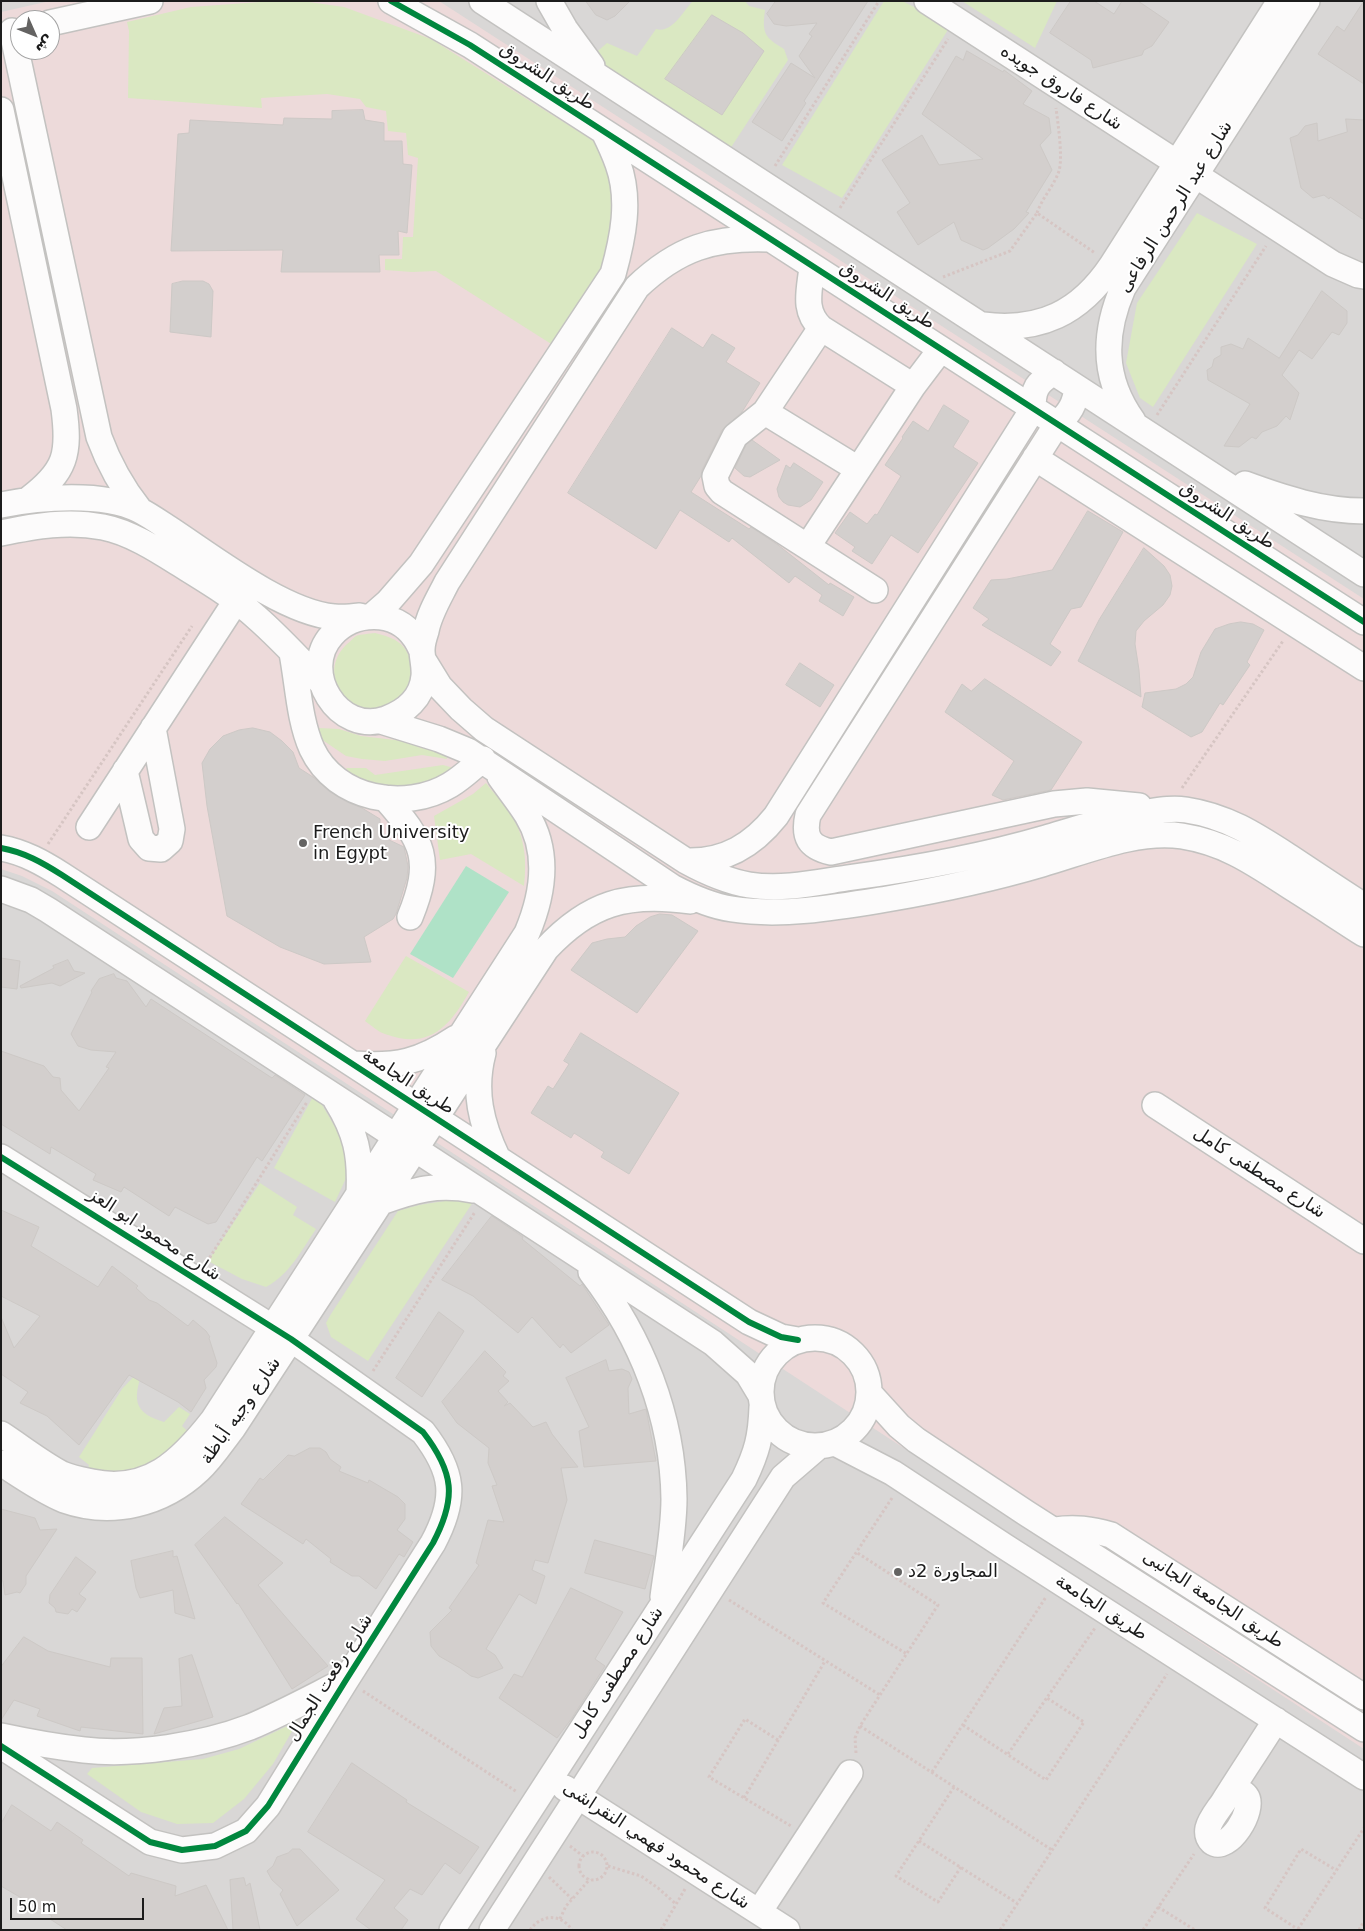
<!DOCTYPE html>
<html>
<head>
<meta charset="utf-8">
<style>
  body { margin:0 }
  #map { position:relative; width:1365px; height:1931px; overflow:hidden; background:#eae7e4; font-family:"DejaVu Sans","Noto Sans Arabic",sans-serif }
  canvas { display:block }
  .frame { position:absolute; inset:0; border:2px solid #1c1c1c; pointer-events:none }
  .north { position:absolute; left:10px; top:10px; width:50px; height:50px; box-sizing:border-box; background:#fff; border:1px solid #a4a4a4; border-radius:50%; rotate:134deg; font-size:14px; font-weight:700; line-height:20px; text-align:center; color:#1c1c1c }
  .north::after { content:''; display:block; margin:auto; width:18px; height:22px; background:#646362; clip-path:polygon(50% 0,100% 100%,50% 72%,0 100%) }
  .scale { position:absolute; left:10px; top:1898px; width:134px; height:22px; box-sizing:border-box; border:2px solid #1c1c1c; border-top:0; padding-left:6px; font-size:15px; line-height:18px; white-space:nowrap; color:#1c1c1c; -webkit-text-stroke:4px #fff; paint-order:stroke }
</style>
</head>
<body>
<div id="map">
<canvas width="1365" height="1931"></canvas>
<div class="frame"></div>
<div class="north">ش</div>
<div class="scale">50 m</div>
</div>
<script>
const g = document.querySelector('canvas').getContext('2d');
g.lineJoin = 'round';
function fillPath(path, color) {
  g.fillStyle = color;
  g.fill(path, 'evenodd');
}
function stroke(path, color, width, dash) {
  g.strokeStyle = color;
  g.lineWidth = width;
  g.lineCap = dash ? 'butt' : 'round';
  g.setLineDash(dash || []);
  g.stroke(path);
}
function write(font, color, halo, rows, align = 'center') {
  g.font = font + ' "DejaVu Sans","Noto Sans Arabic",sans-serif';
  g.lineWidth = 4;
  g.setLineDash([]);
  g.textBaseline = 'middle';
  g.strokeStyle = halo;
  g.fillStyle = color;
  for (const [text, x, y, turn = 0] of rows) {
    g.save();
    g.translate(x, y);
    g.rotate((+turn || 0) * Math.PI / 180);
    g.textAlign = isNaN(turn) ? turn : align;
    if (halo) g.strokeText(text, 0, 0);
    g.fillText(text, 0, 0);
    g.restore();
  }
}
fillPath(new Path2D(`
  M1 1H1364V1930H1ZM20 20H50V50H20Z`), '#d9d7d6');
fillPath(new Path2D(`
  M50 1H439L1364 599V1749L52 891 22 876 1 869V12ZM20 20H50V50H20Z`), '#eddada');
fillPath(new Path2D(`
  M274 1H302L344 7 431 39 605 148 617 202 610 270 556 347 436 271 412 272 385 270V259H402L403 237H413L418 158 408 155 406 133 388 131 386 111 366 107 360 99 327 94 261 98 262 108 128 98 129 31 127 22 191 7Z
  M693 1H745L749 6 765 10C762 33 764 37 784 49L788 60 730 149 608 75 592 56 607 43 637 56 656 29C672 34 683 11 693 1Z
  M884 1H902L951 25 842 198 782 165Z
  M962 1H1057L1035 48Z
  M1197 213 1257 244 1153 407 1140 398 1126 363 1137 303Z
  M375 633C407 640 412 653 413 684 408 690 402 701 395 705 353 726 313 676 347 644 350 642 353 638 356 636 361 634 369 634 375 633Z
  M319 728 339 729 361 736 412 742 418 747 446 754 447 759 422 755 385 761 362 759 346 756 321 739Z
  M443 765 465 771 435 792 359 788 346 768H366L375 775Z
  M486 783C494 794 504 803 511 814 525 837 527 860 524 886L471 854 440 860 434 816 473 794Z
  M406 956 469 992C449 1028 428 1050 385 1034 378 1032 371 1025 365 1021Z
  M315 1093 347 1147V1176L335 1202 274 1168Z
  M260 1183 297 1207 293 1215 316 1229C301 1251 290 1274 266 1287L242 1279 208 1261Z
  M451 1200 473 1202 368 1361 331 1337 326 1323 331 1314 398 1211 419 1205Z
  M138 1372 141 1375C133 1402 135 1413 164 1422L179 1407 190 1414 182 1426 195 1438 133 1477 87 1473 89 1465 79 1457 122 1389Z
  M298 1721 273 1764 244 1799 213 1823 177 1824 141 1812 87 1774 92 1768 203 1759 239 1749Z`), '#dae8c2');
fillPath(new Path2D(`
  M466 866 509 892 453 978 410 954Z`), '#afe2c7');
const building = new Path2D(`
  M586 1H630L615 16 607 20 596 15Z
  M776 1H868L804 101 806 103 782 141 752 122 791 63 815 78 799 56 812 36 809 34 817 23 786 26 774 24 767 14Z
  M1071 1H1094L1114 14 1122 1H1138L1169 22 1152 46 1144 50 1142 55 1093 68 1091 60 1050 33Z
  M1364 1V84L1318 54 1337 26 1344 31Z
  M712 15 743 33 764 51 722 115 665 79Z
  M967 51 1003 72 1004 70 1032 91 1023 104 1049 118 1051 133 1040 145 1052 170 1026 212 1029 213 1014 229 988 248 983 250 961 240 954 222 918 245 897 212 910 203 882 160 922 135 939 165 983 159 922 114 956 56 963 60Z
  M363 110 365 120 384 123V141H402L403 164 412 165 407 233 398 231 399 255H379L380 272H281L283 250 171 251 178 134 189 133 190 120 283 125 284 118 332 119V111Z
  M1346 119 1364 120V220L1330 197 1329 199 1324 195 1313 198 1301 188 1290 138 1298 135 1305 126 1317 123 1318 141 1347 132Z
  M183 281H203L209 284 213 291 211 337 170 332 172 284Z
  M1322 291 1347 311V323L1339 335 1332 332 1312 359 1299 350 1282 375 1299 393 1290 420 1286 416 1277 426 1262 432 1256 439 1252 437 1239 447 1224 446 1250 404 1208 380 1207 370 1212 367 1214 359 1221 355V347L1231 344 1243 349 1248 338 1279 358Z
  M672 328 703 348 712 334 735 348 726 362 760 383 742 412 722 430 702 470 701 476 691 492 749 529 751 527 778 545 829 585 830 583 854 597 843 616 819 601 822 595 795 576 789 583 732 538 729 542 680 510 656 549 568 493Z
  M944 405 969 421 953 447 978 463 918 553 891 535 872 564 852 551 855 547 835 533 850 512 867 524 875 514 877 515 901 476 885 465 903 438 902 437 913 421 928 431Z
  M752 440 780 460 750 477 744 476 735 468 746 445Z
  M794 463 823 482 811 500 800 507 788 505 783 502 779 497 777 489 786 465 790 468Z
  M1088 511 1123 532 1081 607 1071 609 1050 644 1061 652 1051 666 982 625 989 619 973 608 991 580 1007 579 1052 570Z
  M1144 548 1164 566 1170 575 1172 586 1170 595 1163 605 1144 621 1136 631 1135 644 1139 670 1141 697 1078 661 1099 620Z
  M1241 622 1253 624 1264 630 1247 662 1250 665 1223 705 1220 703 1202 732 1191 737 1142 707 1145 693 1176 689 1186 684 1193 677 1201 652 1215 629 1229 624Z
  M800 663 834 685 820 707 786 685Z
  M985 679 1082 742 1051 790 1003 800 992 795 1014 761 945 712 962 684 971 691Z
  M253 728 270 732 282 741 293 752 299 768 313 777 330 792 347 802 362 808 380 819V828L387 839 404 847 408 866 407 878 396 914 393 919 364 937 371 962 324 964 280 947 227 916 207 806 202 763 210 749 223 736 239 730Z
  M660 914 672 915 698 931 637 1013 571 970 592 943 607 939 625 937 636 926 650 917Z
  M1 958 20 961 17 989 1 987Z
  M68 960 74 971 85 973 60 986 52 983 21 988 20 986 54 968 53 966Z
  M114 974 116 978 127 981 146 1007 151 999 272 1078 275 1075 305 1095 262 1161 257 1157 216 1222 208 1224 175 1207 169 1216 124 1187 121 1192 93 1180 96 1174 51 1147 50 1154 1 1124V1051L44 1066 53 1077 60 1078 61 1090 79 1111 109 1068 106 1067 116 1052 91 1050 78 1046 71 1034 92 992 91 991 99 979Z
  M581 1033 679 1093 629 1174 601 1157 604 1152 574 1133 571 1138 531 1113 548 1086 553 1089 569 1064 564 1061Z
  M1 1210 39 1227 31 1246 98 1287 112 1266 138 1286 136 1288 149 1300 157 1303 188 1326 193 1320 206 1331 210 1337 209 1338 217 1363 216 1367 204 1380 206 1388 191 1412 178 1402 129 1375 79 1445 47 1416 20 1403 28 1392 1 1374V1317L14 1348 40 1316 1 1296Z
  M492 1216 523 1237 522 1239 580 1286 582 1284 609 1325 571 1353 563 1344 560 1348 532 1317 518 1333 473 1296 442 1280Z
  M439 1312 464 1331 422 1397 396 1378Z
  M485 1351 506 1372 503 1376 509 1381 498 1391 508 1402 504 1406 510 1403 533 1427 546 1422 552 1434 578 1467 561 1468 567 1500 548 1563 535 1560 532 1570 545 1576 536 1604 519 1594 486 1649 495 1655 503 1668 478 1678 471 1676 460 1668 439 1656 431 1646 430 1632 452 1610 449 1608 479 1565 476 1563 488 1520 504 1522 492 1486 497 1485 488 1463 489 1448 457 1423 442 1402Z
  M606 1360 609 1371 622 1369 629 1372 632 1379 628 1388 629 1414 646 1409 656 1461 584 1467 579 1431 589 1427 566 1378Z
  M310 1448H320L326 1452 330 1459 341 1467 339 1471 368 1483 369 1480 398 1497 405 1504V1519L397 1530 413 1542 404 1557 399 1554 376 1589 359 1576H352L330 1562 331 1559 306 1539 303 1544 241 1504 260 1478 263 1480 288 1455 294 1456Z
  M1 1509 35 1518 40 1530 57 1529 26 1576V1584L20 1593 17 1592 5 1595 3 1581 1 1580Z
  M225 1517 283 1563 258 1585 328 1666 292 1689 238 1603 237 1604 195 1545Z
  M595 1540 654 1556 645 1589 585 1573Z
  M173 1551V1557L177 1556 195 1619 175 1613 173 1590 140 1598 136 1588 131 1561Z
  M76 1557 96 1572 79 1594 86 1599 77 1612 72 1609 68 1614 56 1612 55 1608 49 1603 50 1595Z
  M571 1588 623 1612 595 1659 605 1666 572 1718 557 1738 499 1698 514 1674 522 1677Z
  M24 1637 48 1651 110 1667 111 1658H142L143 1734 81 1727 80 1731 37 1716 40 1709 14 1700 1 1720V1667Z
  M192 1655 213 1717 154 1734 164 1708 182 1706 179 1659Z
  M352 1763 407 1800 406 1802 479 1847 460 1874 445 1863 422 1895 410 1889 394 1908 408 1920 401 1930H371L356 1919 385 1880 308 1832Z
  M12 1805 51 1831 57 1822 83 1840 81 1843 129 1876 131 1873 176 1886 175 1896 206 1885 228 1930H67L50 1919 52 1916 1 1886V1824Z
  M293 1849H300L339 1890 297 1926 280 1894 283 1890 272 1880 267 1871 273 1866 277 1857 288 1853Z
  M244 1878 246 1886 250 1883 260 1930H233L230 1880Z`);
fillPath(building, '#d3cfcd');
stroke(building, '#cdc9c6', 1);
const minor = new Path2D(`
  M391 1 470 45 1364 622
  M482 1 1364 574
  M549 1 565 29 592 66
  M927 1 1333 264 1358 275 1364 276
  M50 23 150 1
  M12 31 99 437C109 464 121 486 139 509
  M1 110 64 409C70 454 66 471 29 499
  M812 266C810 290 802 310 821 328L913 386
  M983 325C1040 332 1080 313 1112 265L1280 1
  M821 328 765 412 735 436 715 476 717 486 722 492 875 590
  M1077 388C1075 404 1070 413 1057 424L808 815C803 837 809 847 831 852L1054 804 1087 801 1139 806
  M765 412 858 469
  M1133 421C1102 378 1103 334 1123 288L1307 1
  M1035 458 1364 668
  M1245 484C1283 498 1322 511 1364 511
  M1 505C40 497 104 492 139 510 149 515 159 522 168 528 211 556 284 613 334 617 343 618 352 617 360 616
  M1 533C35 526 68 520 103 527 129 532 156 549 178 563 205 580 233 596 256 617 279 637 300 660 321 682
  M808 546 913 386 941 349
  M372 616 388 602 421 564 613 274C623 238 631 200 618 164 614 153 609 142 604 132
  M422 651C420 647 418 642 415 638 395 609 354 611 332 635 299 671 338 736 386 719 405 712 422 698 424 676 425 667 422 658 422 650 422 644 424 637 426 631 429 614 439 598 447 582L637 287C678 248 713 237 769 239
  M292 653C298 684 299 720 312 749 336 800 405 812 450 785 462 778 472 768 483 759
  M424 661 440 687 461 709 484 729 686 861C706 872 726 881 749 885 782 890 814 883 847 878 914 869 981 857 1046 838 1080 828 1113 817 1148 812 1161 810 1173 808 1186 810 1227 816 1257 836 1291 858 1315 874 1339 890 1364 906
  M381 721 439 739 468 751 672 887C691 897 711 906 732 909 782 917 838 907 887 899 939 890 991 879 1042 864 1084 852 1137 829 1182 836 1226 843 1254 863 1291 887 1315 902 1339 918 1364 934
  M125 771 141 839 149 848 161 849 170 841 172 829 153 728
  M385 798C424 842 433 860 410 917
  M89 827 236 601
  M1 848C24 852 43 863 62 875L749 1322 781 1337 798 1340
  M687 861C725 862 753 845 776 816L1033 409C1033 388 1037 383 1054 372
  M1 889 31 900 48 910 713 1343 748 1374 760 1394
  M483 1053C473 1091 481 1124 498 1159
  M354 1064C397 1067 420 1062 456 1038
  M336 1100C356 1132 361 1155 359 1193
  M1155 1105 1364 1241
  M1 1157 291 1339 423 1432C454 1472 457 1498 433 1543L346 1680 268 1806 246 1831 215 1846 182 1850 150 1842 1 1746
  M381 1202C414 1190 438 1183 473 1190
  M591 1272C641 1337 673 1416 674 1499 674 1531 667 1566 663 1597
  M761 1392a54 54 0 1 1 108 0a54 54 0 1 1-108 0Z
  M869 1393 899 1426 916 1440 1026 1513 1364 1729
  M1 1434C21 1447 41 1463 62 1474 71 1478 82 1480 92 1482 148 1494 181 1461 213 1420L527 933C543 895 550 852 527 815 519 802 509 790 500 777
  M835 1443 893 1473 1004 1546 1364 1777
  M1 1463C21 1476 42 1491 64 1500 112 1517 163 1504 199 1470 212 1458 222 1442 233 1428L546 949C589 903 627 892 690 901
  M1054 1530C1075 1527 1091 1529 1111 1535L1364 1697
  M1 1736C29 1742 56 1747 84 1750 134 1756 203 1745 250 1727 283 1713 314 1696 346 1680
  M1233 1787C1237 1790 1243 1792 1246 1796 1256 1809 1228 1854 1212 1842 1208 1838 1207 1833 1208 1828 1210 1819 1219 1809 1224 1801 1241 1774 1259 1747 1276 1720
  M565 1788 787 1930
  M759 1912 850 1773
  M452 1930 744 1479C757 1452 761 1437 762 1407
  M492 1930 783 1477 819 1446`);
stroke(minor, '#c3c2c0', 28);
stroke(new Path2D(`
  M775 166 879 1
  M840 208 948 39
  M1037 213C1042 198 1054 186 1059 171 1063 157 1058 124 1056 108
  M943 277 1010 251 1037 213 1095 253
  M1157 415 1266 246
  M1182 788 1283 641
  M48 844 192 626
  M207 1262 307 1102
  M373 1371 475 1212
  M892 1498 823 1603 907 1654
  M729 1600 880 1695
  M363 1691 517 1792
  M963 1725 1046 1780 1084 1722 1047 1698
  M860 1726 1052 1850
  M778 1740 745 1719 709 1777 791 1826
  M856 1753 855 1738 860 1726 938 1605 856 1552
  M1008 1754 1095 1628
  M932 1772 1046 1597
  M954 1787 896 1876 938 1902 961 1867
  M744 1798 825 1661
  M919 1841 1017 1903
  M570 1846 583 1856
  M579 1866a14 14 0 1 1 28 0a14 14 0 1 1-28 0Z
  M608 1866 641 1876 658 1888 676 1904
  M549 1877 572 1899
  M1158 1907 1195 1930
  M560 1919 566 1906 590 1879
  M1298 1929 1364 1828
  M530 1930C541 1914 561 1913 572 1930
  M661 1930 685 1889
  M1000 1930 1167 1674
  M1143 1930 1194 1854
  M1299 1930 1265 1908 1301 1849 1336 1870
  M1359 1930 1364 1921`), '#d6c5c3', 3, [2.5, 2.5]);
stroke(minor, '#fcfbfb', 25);
stroke(new Path2D(`
  M391 1 470 45 1364 622
  M1 848C24 852 43 863 62 875L749 1322 781 1337 798 1340
  M1 1157 291 1339 423 1432C454 1472 457 1498 433 1543L346 1680 268 1806 246 1831 215 1846 182 1850 150 1842 1 1746`), '#00873e', 6);
for (const [x, y, r, color] of [
  [303,843,5,"#646362"],
  [898,1572,5,"#646362"]
]) {
  const dot = new Path2D();
  dot.arc(x, y, r, 0, 2 * Math.PI);
  g.fillStyle = color;
  g.fill(dot);
  stroke(dot, '#fff', 2);
}
write('18px', '#1c1c1c', '#fff', [
  ["طريق الشروق",547,77,33],
  ["شارع فاروق جويده",1061,88,33],
  ["شارع عبد الرحمن الرفاعى",1176,207,-58],
  ["طريق الشروق",887,296,33],
  ["طريق الشروق",1227,516,33],
  ["طريق الجامعة",408,1082,33],
  ["شارع مصطفى كامل",1259,1173,33],
  ["شارع محمود ابو العز",154,1235,33],
  ["شارع وجيه أباظة",241,1411,-55],
  ["طريق الجامعة الجانبى",1213,1600,33],
  ["طريق الجامعة",1101,1608,33],
  ["شارع مصطفى كامل",618,1673,-57],
  ["شارع رفعت الجمال",330,1678,-58],
  ["شارع محمود فهمي النقراشى",656,1846,33]
]);
write('18px', '#1c1c1c', '#fff', [
  ["French University",313,833],
  ["in Egypt",313,854],
  ["المجاورة 2د",908,1572]
], 'left');
</script>
</body>
</html>
